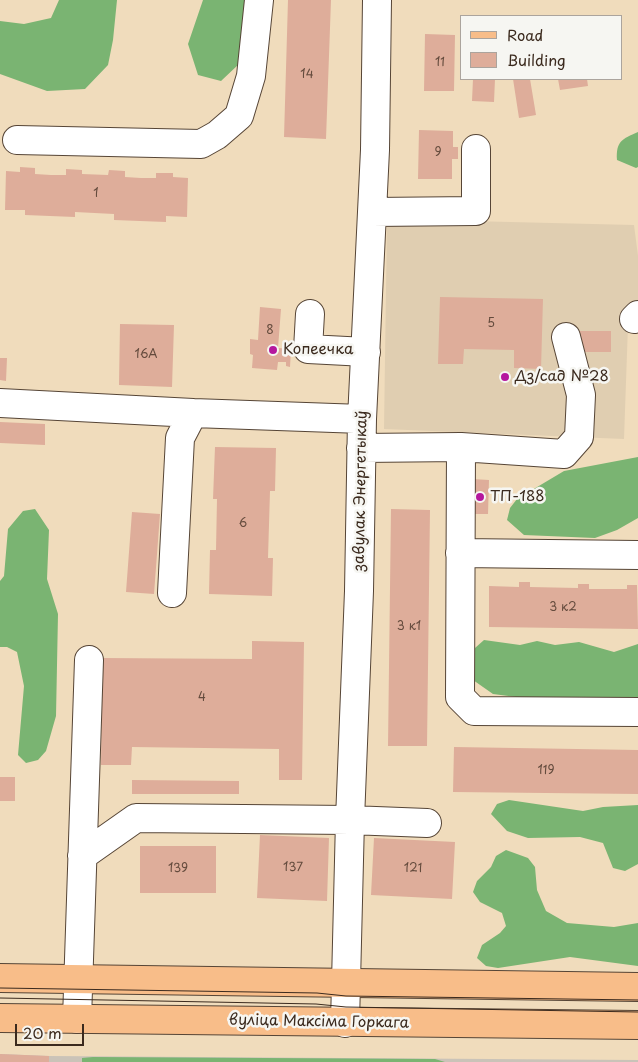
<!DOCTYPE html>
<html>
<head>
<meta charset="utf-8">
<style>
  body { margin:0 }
  #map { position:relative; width:638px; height:1062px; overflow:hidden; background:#f0dcbc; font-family:"Playpen Sans",sans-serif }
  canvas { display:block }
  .legend { position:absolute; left:460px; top:15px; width:162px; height:65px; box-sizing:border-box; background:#f6f6f2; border:1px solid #aba49d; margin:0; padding:6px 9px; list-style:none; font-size:15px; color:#3b2a1e }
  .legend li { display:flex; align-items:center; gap:10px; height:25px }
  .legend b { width:25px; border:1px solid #aba49d }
  .scale { position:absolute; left:15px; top:1024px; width:69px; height:22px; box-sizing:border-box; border:2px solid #3b2a1e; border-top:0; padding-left:6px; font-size:15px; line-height:18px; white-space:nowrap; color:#3b2a1e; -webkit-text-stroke:4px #f6f6f2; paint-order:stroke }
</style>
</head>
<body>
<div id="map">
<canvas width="638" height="1062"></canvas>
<ul class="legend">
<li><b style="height:6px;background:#f8bd89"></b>Road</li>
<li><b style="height:14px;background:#dead9a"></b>Building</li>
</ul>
<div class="scale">20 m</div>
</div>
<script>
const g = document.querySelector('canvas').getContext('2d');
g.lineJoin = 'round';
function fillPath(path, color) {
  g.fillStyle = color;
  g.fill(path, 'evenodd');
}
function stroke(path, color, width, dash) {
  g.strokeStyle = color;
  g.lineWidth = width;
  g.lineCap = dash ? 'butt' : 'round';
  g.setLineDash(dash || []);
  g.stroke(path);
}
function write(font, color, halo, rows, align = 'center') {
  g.font = font + ' "Playpen Sans",sans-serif';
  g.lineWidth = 5;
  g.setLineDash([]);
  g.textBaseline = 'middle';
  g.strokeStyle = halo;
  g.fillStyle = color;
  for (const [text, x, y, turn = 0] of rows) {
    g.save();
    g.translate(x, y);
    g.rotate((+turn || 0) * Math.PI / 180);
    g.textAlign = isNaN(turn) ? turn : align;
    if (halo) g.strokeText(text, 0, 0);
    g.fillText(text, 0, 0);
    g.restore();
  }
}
fillPath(new Path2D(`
  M387 219 634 225 638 256V304L628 325 624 439 384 429Z`), '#e0ceb1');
fillPath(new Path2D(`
  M0 1054 49 1056 638 1060V1062H0Z`), '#cac3b8');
fillPath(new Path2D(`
  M59 0H117L113 40 108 65 85 89 47 91 0 74V21L24 24 51 18Z
  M203 0H249L239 64 221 81 198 75 188 44Z
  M638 132V167L636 168 617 160C616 141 622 139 638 132Z
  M638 457V518L617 530 595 538 524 535 507 520 510 508 517 499 564 471Z
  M35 509 49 530 47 579 58 614 56 716 46 751 38 760 26 763 18 755 24 686 17 652 7 647H0V581L4 576 8 529 23 511Z
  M484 640 520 645 537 641 555 645 579 642 614 652 638 644V698L634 701 539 700 493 694 473 680 468 670 475 648Z
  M509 800 583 811 603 807 638 805V864L625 871 613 868 603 843 580 837 528 838 507 831 491 814 497 804Z
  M506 850 528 858 535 867 537 890 546 911 567 923 614 927 638 923V966L570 957 498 968 486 966 477 958 482 945 500 933 506 926 502 913 480 902 473 892 477 881 491 867 496 856Z
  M93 1057 435 1059 445 1062H82V1058Z`), '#7ab472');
fillPath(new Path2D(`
  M288 0H331L326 139 284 137Z
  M425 34 455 35 454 91H424Z
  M473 79H495L494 102 472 101Z
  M513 79H530L536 115 519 118Z
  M558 79H587L588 86 560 90Z
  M419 130 453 131V147H458V159H452V179H418Z
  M20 167 35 168V174L51 175H66V169L82 170V174L108 175 109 170 125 171V177L141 178H156V173H173V177L188 178 187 217 166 216V222L114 220V214L75 212V217L25 215V210H5L6 171 20 172Z
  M440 297 543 299 541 369 514 368V350L464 349 463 364H438Z
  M260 307 281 309 278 348 291 349 290 367 286 366V362H278L277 370 252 368 253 355 250 354V339L258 340Z
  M120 324 174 325 172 387 119 385Z
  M579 331H611V352H579Z
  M0 358H7L6 381 0 380Z
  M0 422 45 424V445L0 443Z
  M215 447 276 448 275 491H270L268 558H273L272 596 209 594 210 550H216L217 499H213Z
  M472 479 489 480 488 514H471Z
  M391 509 430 510 427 746H388Z
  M132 512 160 514 154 594 126 592Z
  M519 582H530V587L578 588V584H589V589H627V585H637L638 629 489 627V586L519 587Z
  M252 641 304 642 302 780H279V749L132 747 131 765H101L102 658 252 659Z
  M454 747 638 750V794L453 792Z
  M0 777H15V801H0Z
  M132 780 239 781V794H132Z
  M260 835 329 838 327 901 257 898Z
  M374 838 455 842 452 899 371 895Z
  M140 846H216V893H140Z
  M0 1054 49 1056V1062H0Z`), '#dead9a');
const minor = new Path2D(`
  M17 140 201 144 217 135 239 116 251 76 259 0
  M372 212 476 211V149
  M310 314 308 349 366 352
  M634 319 638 315
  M0 403 193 413
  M461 447 564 454 579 437 581 395 566 337
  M361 448 461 447 460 697 474 711 638 712
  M460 553 638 555
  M172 593 180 438 193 413 362 419
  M82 856 136 818 350 820 427 823
  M77 1019 89 660
  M345 1023 350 820 359 591 362 419 375 150 377 0`);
const major = new Path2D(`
  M0 978 638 987
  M0 1018 638 1025`);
stroke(minor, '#564536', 30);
stroke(major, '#564536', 30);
stroke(minor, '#fff', 28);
stroke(major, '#f8bd89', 28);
stroke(new Path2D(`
  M0 988 317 993 346 996 638 1000
  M0 998 316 1004 346 1007 638 1012`), '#3b2a1e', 1);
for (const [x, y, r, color] of [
  [273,350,5,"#b5179e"],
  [505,377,5,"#b5179e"],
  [480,497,5,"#b5179e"]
]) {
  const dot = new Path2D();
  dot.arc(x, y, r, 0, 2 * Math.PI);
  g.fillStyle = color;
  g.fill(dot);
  stroke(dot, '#f6f6f2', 2);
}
write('12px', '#644b3d', null, [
  ["11",440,63],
  ["14",307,75],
  ["9",438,153],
  ["1",96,194],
  ["5",491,324],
  ["8",270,331],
  ["16А",146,355],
  ["6",243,524],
  ["3 к2",563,608],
  ["3 к1",409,627],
  ["4",202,698],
  ["119",546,771],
  ["137",293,868],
  ["139",178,869],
  ["121",413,869]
]);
write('15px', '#3b2a1e', '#f6f6f2', [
  ["Копеечка",283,350],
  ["Дз/сад №28",515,377],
  ["ТП-188",490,497]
], 'left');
write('15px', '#3b2a1e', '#f6f6f2', [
  ["завулак Энергетыкаў",361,491,-89],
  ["вуліца Максіма Горкага",319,1022,1]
]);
</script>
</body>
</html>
